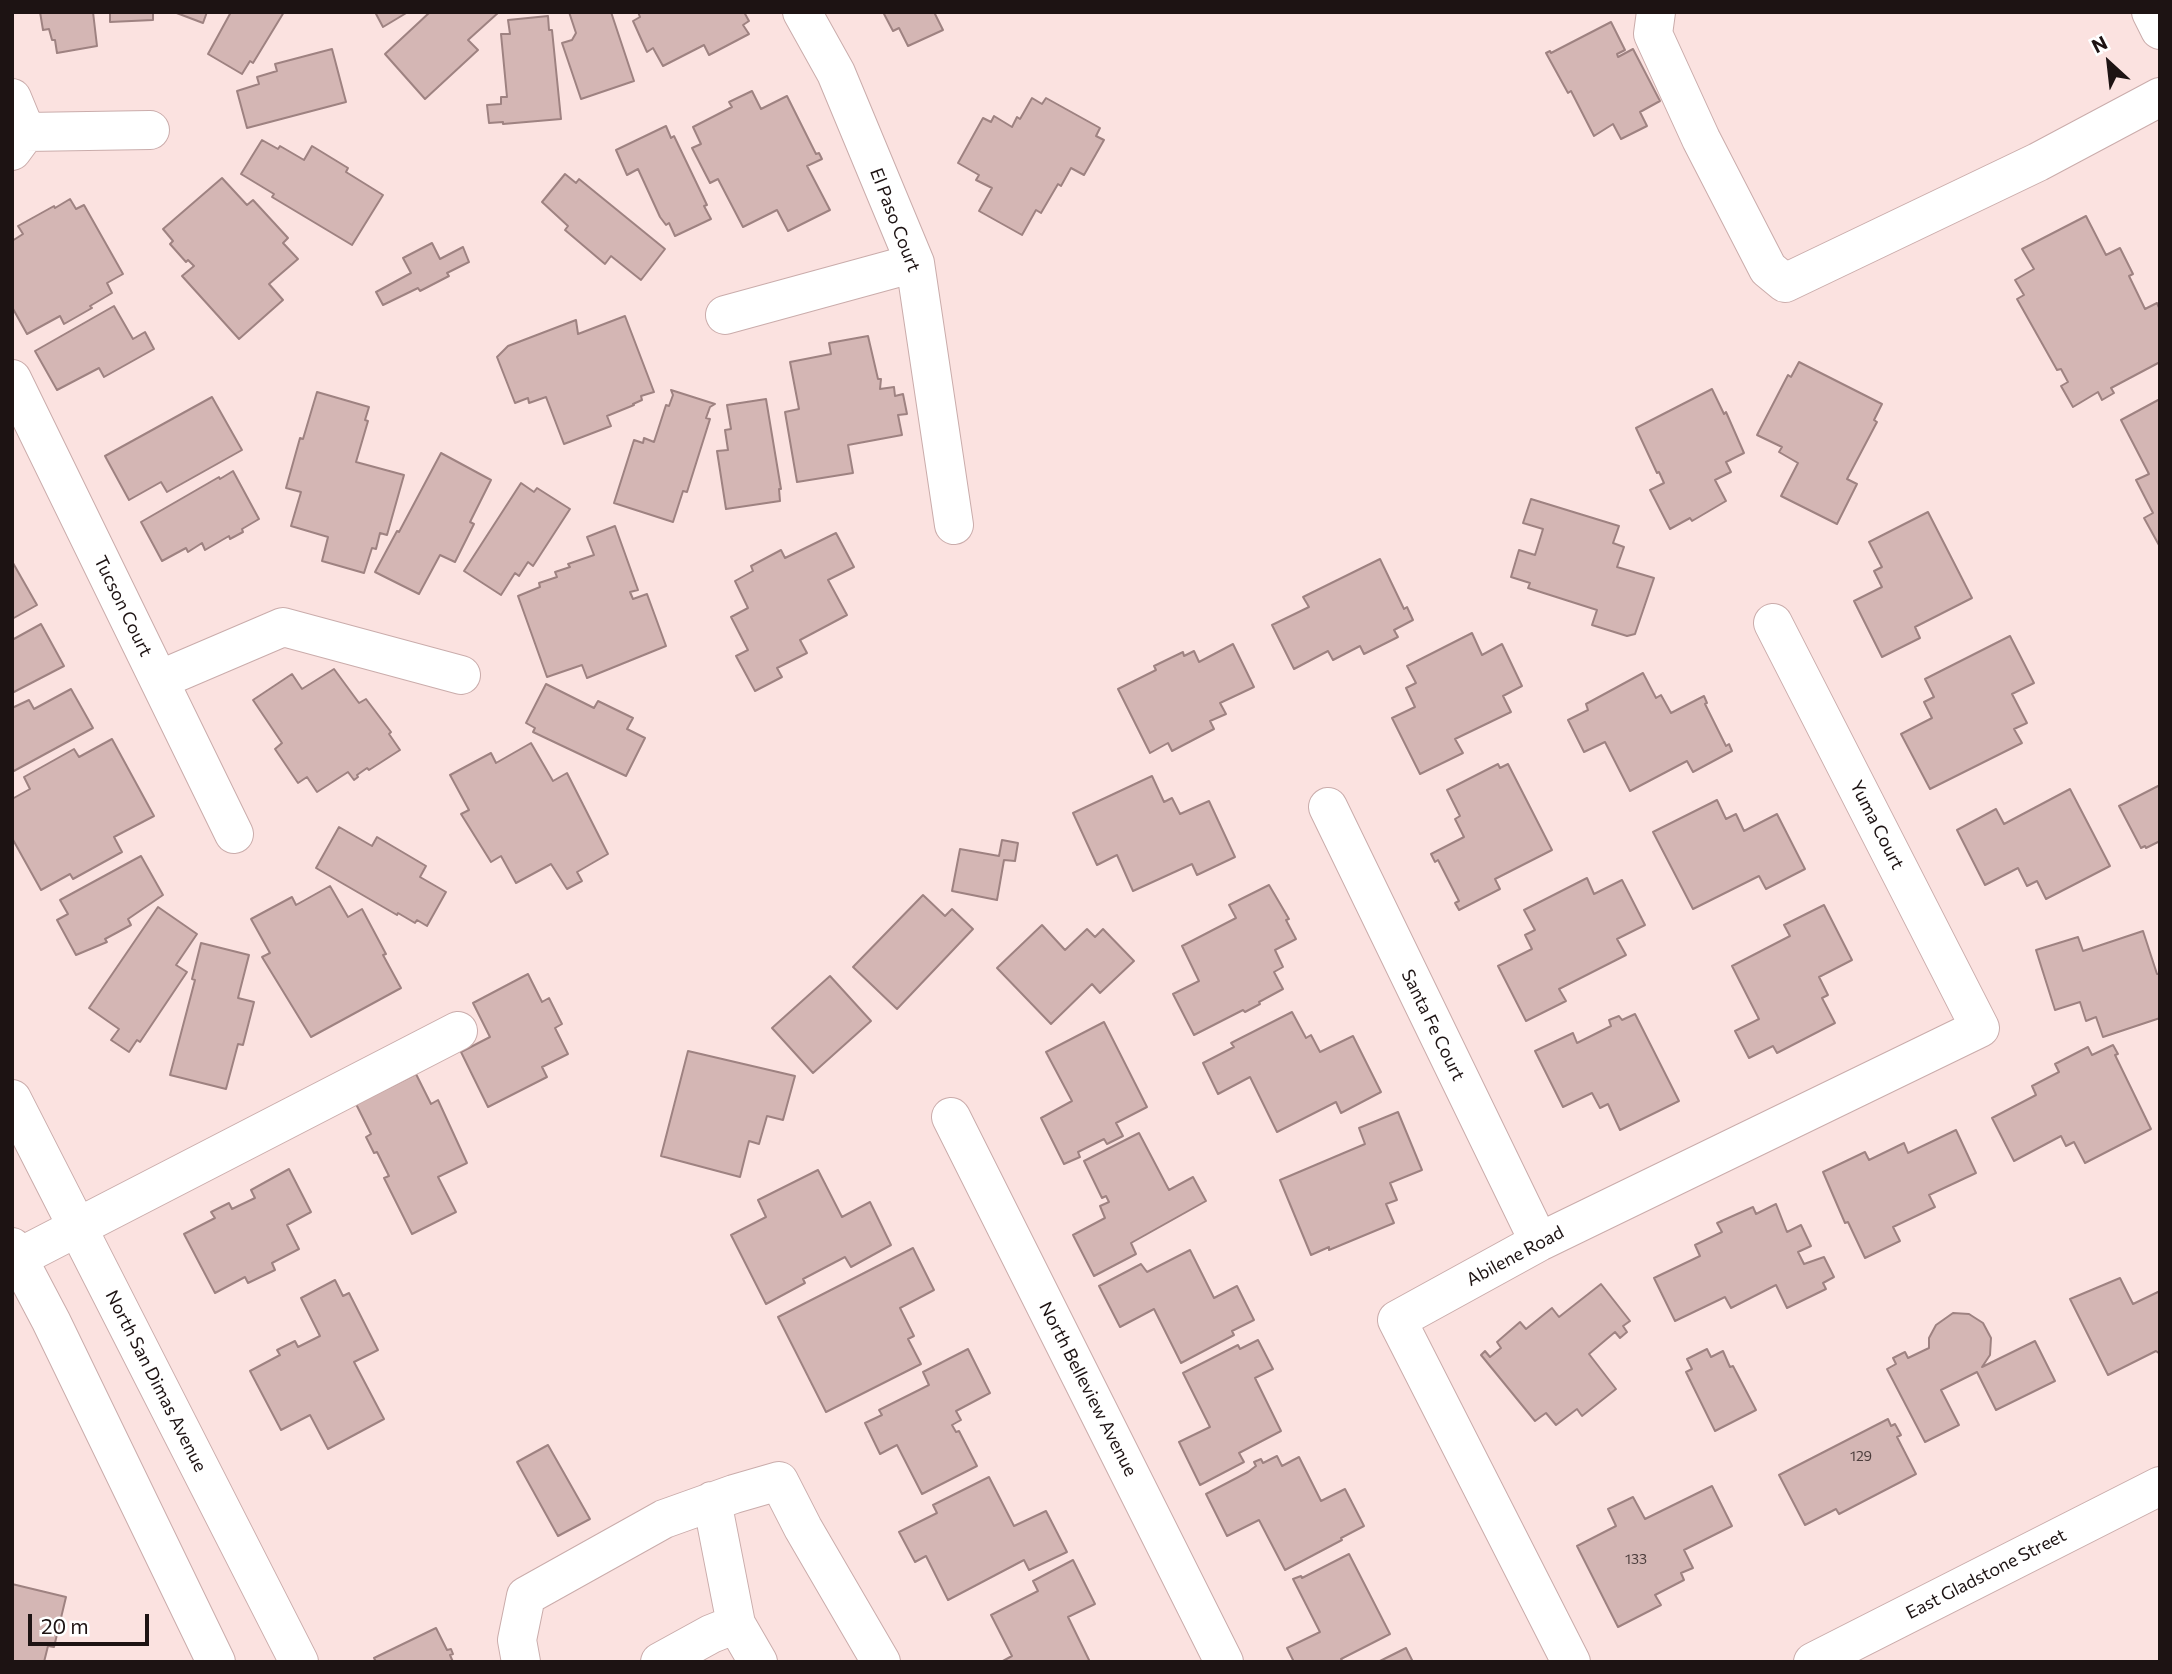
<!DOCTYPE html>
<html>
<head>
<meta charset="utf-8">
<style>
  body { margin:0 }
  #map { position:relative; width:2172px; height:1674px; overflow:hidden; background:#fbe2e0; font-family:Commissioner,sans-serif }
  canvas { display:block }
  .frame { position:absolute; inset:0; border:14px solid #1d1313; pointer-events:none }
  .north { position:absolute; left:2074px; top:28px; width:70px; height:70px; -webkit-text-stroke:5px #fff; paint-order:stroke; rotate:333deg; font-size:19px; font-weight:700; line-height:28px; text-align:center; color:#1d1313 }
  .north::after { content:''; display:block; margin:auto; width:24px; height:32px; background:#1d1313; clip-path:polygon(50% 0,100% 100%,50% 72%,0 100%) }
  .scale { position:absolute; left:28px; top:1614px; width:121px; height:32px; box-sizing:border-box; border:4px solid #1d1313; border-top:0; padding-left:9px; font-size:21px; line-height:24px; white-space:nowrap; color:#1d1313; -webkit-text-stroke:5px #fff; paint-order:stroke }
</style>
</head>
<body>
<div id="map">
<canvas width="2172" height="1674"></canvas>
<div class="frame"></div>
<div class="north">N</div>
<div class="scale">20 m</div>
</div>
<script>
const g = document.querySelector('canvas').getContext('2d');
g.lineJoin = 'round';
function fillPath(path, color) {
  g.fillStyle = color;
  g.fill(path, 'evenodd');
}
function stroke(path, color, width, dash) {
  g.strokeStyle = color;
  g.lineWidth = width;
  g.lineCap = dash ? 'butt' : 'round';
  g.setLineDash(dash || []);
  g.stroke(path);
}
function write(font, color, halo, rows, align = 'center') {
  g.font = font + ' Commissioner,sans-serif';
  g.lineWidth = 6;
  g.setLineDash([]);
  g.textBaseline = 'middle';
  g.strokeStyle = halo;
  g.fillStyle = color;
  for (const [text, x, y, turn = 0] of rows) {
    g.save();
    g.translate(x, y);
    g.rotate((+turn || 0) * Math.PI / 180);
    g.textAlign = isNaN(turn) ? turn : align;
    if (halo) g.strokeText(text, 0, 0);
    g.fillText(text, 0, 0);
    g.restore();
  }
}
const building = new Path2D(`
  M40 12H93L97 46 57 53 55 40H52L49 29 43 30Z
  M110 12H153V20L110 22Z
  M174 12H207L203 23Z
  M231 12H284L253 63 250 61 242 74 208 54Z
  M375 12H408L383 27Z
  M430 12H499L468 40 478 50 425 99 385 54Z
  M569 12H611L634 81 581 99 562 43 572 40 576 33Z
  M638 12H744L749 21 743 25 749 34 709 55 704 45 663 66 653 48 647 52 642 41 633 21 640 17Z
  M883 12H934L943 30 908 46 899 28 893 31Z
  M548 16 549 30H552L561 119 503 124V122L489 123 487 105 501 104V97H507L501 34H510L508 20Z
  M1611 22 1625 50 1617 54 1618 57 1633 49 1660 101 1640 112 1647 126 1621 139 1613 124 1594 136 1571 91 1568 93 1546 53 1550 51 1551 53Z
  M332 49 346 102 247 128 237 91 259 84 257 77 277 71 275 64Z
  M752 91 761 109 787 96 816 154 819 153 822 159 807 166 830 210 788 231 777 210 743 227 718 179 710 183 692 148 701 144 693 127 732 107 729 102Z
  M1032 98 1042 104 1046 98 1100 128 1096 136 1104 140 1084 175 1071 168 1061 186 1058 184 1041 213 1036 210 1022 235 979 211 992 188 976 180 979 175 958 163 983 118 991 122 994 116 1012 127 1017 117 1020 119Z
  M666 126 671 138 674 136 707 205 704 206 711 219 675 236 669 223 666 225 660 217 638 169 627 175 616 150Z
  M262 140 278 149 280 146 304 160 312 146 348 168 346 172 383 195 352 245 272 197 274 194 241 174Z
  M565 174 576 183 579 179 665 249 641 280 611 256 605 264 565 230 568 226 542 202Z
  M222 178 247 205 253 200 288 238 283 243 298 259 269 284 283 300 239 339 182 276 194 266 188 260 186 262 170 244 173 241 163 229Z
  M70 199 76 209 84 205 123 274 107 283 112 293 90 306 92 308 64 324 60 316 27 334 12 307V241L23 234 18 226 54 206 55 208Z
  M2086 216 2106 255 2120 248 2133 274 2129 276 2145 309 2157 303 2160 310V362L2111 388 2114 393 2102 400 2098 392 2073 407 2061 386 2068 382 2061 369 2057 370 2017 299 2024 295 2015 280 2034 269 2022 249Z
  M432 243 440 259 463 247 469 262 447 273 449 276 420 291 418 288 383 305 376 292 411 273 403 258Z
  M114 306 133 339 145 332 154 349 104 377 99 368 57 390 35 351Z
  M625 316 654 392 641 396 642 400 633 404 634 405 607 416 611 426 564 444 546 397 529 403 528 398 515 403 497 357 508 346 576 320 578 334Z
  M868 336 878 379H881L880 389 894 387 895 396 903 394 907 414 898 415 902 435 848 445 853 473 797 482 785 412 799 409 790 362 831 354 829 343Z
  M1799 362 1882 404 1874 420 1877 422 1847 479 1857 484 1837 524 1781 496 1798 463 1779 452 1782 447 1757 435 1788 375 1791 377Z
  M1712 389 1724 414 1726 412 1744 453 1726 462 1731 472 1715 480 1726 501 1692 521 1690 518 1670 529 1650 490 1664 483 1659 472 1657 473 1636 428Z
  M671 390 715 404 710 407 706 418 710 419 687 492 683 491 673 522 614 503 634 440 643 443 644 438 654 442 666 405 669 406 673 395Z
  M317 392 369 407 365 420 368 421 356 462 404 475 387 535 380 533 376 549 372 548 364 573 322 561 328 537 291 526 301 492 286 488 300 438 303 439Z
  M212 397 242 450 167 492 161 482 129 500 105 456Z
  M766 399 781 489H779L780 501 726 509 717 451 728 450 725 430 731 429 727 405Z
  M2160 399V547L2144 518 2153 513 2136 480 2149 474 2121 420Z
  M441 453 491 480 470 522 474 524 455 562 440 555 419 594 375 572 397 531 399 532Z
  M233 471 259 519 242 529 243 532 230 539 229 536 205 550 202 543 188 552 186 548 162 561 141 522 219 477 220 479Z
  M521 483 534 492 537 488 570 509 533 566 528 562 519 576 515 573 501 595 464 571Z
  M1531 499 1619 526 1613 543 1624 547 1617 567 1654 578 1635 634 1627 636 1592 625 1597 610 1528 588 1530 583 1511 577 1519 550 1535 555 1543 529 1523 523Z
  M1928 512 1972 598 1915 627 1920 638 1882 657 1854 601 1882 587 1874 571 1882 567 1869 542Z
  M615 526 638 590 630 592 633 599 647 594 666 646 587 678 582 665 547 677 518 596 540 587 539 583 557 577 555 572 570 567 568 564 594 555 587 537Z
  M836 533 854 567 828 580 847 615 800 640 807 653 777 668 782 677 755 691 736 656 748 650 731 617 748 608 735 581 753 571 751 566 781 550 785 558Z
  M1380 559 1404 609 1407 607 1413 620 1394 630 1398 637 1364 654 1360 646 1333 660 1328 651 1294 669 1272 625 1309 607 1303 597Z
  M13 563 37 605 12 619V564Z
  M41 624 64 666 12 693V640Z
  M1472 633 1482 655 1502 644 1522 686 1503 696 1511 712 1455 739 1463 753 1420 774 1392 718 1415 707 1406 688 1416 683 1407 666Z
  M2010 636 2034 683 2012 694 2027 723 2014 729 2022 743 1930 789 1901 734 1932 718 1924 702 1934 697 1925 679Z
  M1233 644 1254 687 1220 703 1226 714 1210 721 1214 729 1172 751 1168 743 1150 753 1118 689 1156 670 1154 666 1183 652 1184 656 1194 651 1199 662Z
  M334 669 359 703 366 699 391 732 389 734 400 750 369 770 367 768 357 775 358 777 354 780 348 772 317 792 307 777 298 783 275 749 282 743 253 700 292 674 302 689Z
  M1643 673 1656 698 1661 695 1671 713 1704 696 1707 703 1705 704 1726 746 1729 744 1732 751 1693 772 1687 761 1630 791 1605 742 1584 752 1568 720 1588 710 1586 704Z
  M546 684 594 708 598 701 633 718 627 729 645 738 626 776 533 732 535 728 526 723Z
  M71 689 93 728 12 772V708L29 700 34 709Z
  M112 739 154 816 114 837 122 852 73 879 70 874 41 890 12 838V799L30 789 24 777 74 749 79 757Z
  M531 743 553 781 567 773 608 854 577 872 582 881 567 889 551 864 516 883 501 856 491 862 461 814 469 810 450 775 491 753 496 763Z
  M1498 764 1500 768 1508 764 1552 850 1495 879 1500 889 1459 910 1455 903 1459 901 1438 860 1435 862 1431 854 1464 837 1455 819 1460 816 1447 790Z
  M1152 776 1164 802 1172 798 1180 814 1209 801 1235 857 1197 875 1192 864 1133 891 1117 855 1097 865 1073 813Z
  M2160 785V841L2146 848 2145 846 2141 848 2119 806Z
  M2070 789 2110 866 2046 899 2037 881 2027 886 2018 868 1985 885 1957 830 1996 809 2004 824Z
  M1717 800 1726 819 1736 814 1744 831 1777 814 1805 869 1766 889 1759 876 1693 909 1653 832Z
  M339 827 372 846 377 837 426 866 420 877 446 892 427 926 417 920 415 923 398 913 397 915 316 868Z
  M1002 840 1018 843 1015 861 1004 860 997 900 952 891 960 849 999 856Z
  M141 856 163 895 128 919 131 925 105 939 107 942 76 955 57 920 68 914 60 900Z
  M1587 878 1594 894 1622 880 1645 925 1617 939 1626 955 1559 989 1566 1001 1526 1021 1498 966 1532 949 1525 935 1535 930 1524 910Z
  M1269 885 1289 919 1286 920 1296 939 1275 950 1283 967 1274 972 1283 989 1259 1002 1260 1004 1245 1012 1243 1010 1194 1035 1173 994 1199 981 1182 946 1236 918 1229 905Z
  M330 886 348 917 362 909 386 954 383 955 401 988 311 1037 262 957 270 953 251 919 292 897 296 905Z
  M923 895 945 916 952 909 973 929 897 1009 853 967Z
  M1824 905 1852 960 1819 977 1828 995 1822 998 1835 1023 1777 1053 1773 1046 1749 1058 1735 1031 1759 1019 1732 966 1790 936 1784 925Z
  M158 907 197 934 176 965 187 972 140 1042 137 1040 129 1052 111 1040 119 1029 89 1008Z
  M1042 925 1065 950 1087 929 1095 937 1103 929 1134 961 1100 993 1092 984 1051 1024 997 968Z
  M2143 931 2157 974H2160V1018L2103 1037 2096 1017 2086 1021 2080 1002 2055 1010 2036 950 2078 937 2083 951Z
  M201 943 249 955 238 998 254 1002 243 1045 238 1044 226 1089 170 1075 195 980 192 979Z
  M528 974 542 1002 549 998 562 1024 555 1028 568 1054 542 1067 547 1077 488 1107 461 1052 490 1037 473 1003Z
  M830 976 871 1021 813 1073 772 1028Z
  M1292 1012 1306 1038 1311 1035 1320 1052 1353 1036 1381 1092 1341 1113 1336 1102 1277 1132 1250 1077 1218 1094 1203 1063 1234 1047 1231 1043Z
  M1635 1014 1679 1101 1620 1130 1608 1104 1600 1108 1592 1093 1563 1107 1535 1051 1573 1033 1577 1043 1611 1026 1609 1020 1619 1016 1622 1020Z
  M1104 1022 1147 1107 1116 1123 1123 1136 1107 1144 1104 1139 1078 1152 1080 1157 1064 1164 1041 1118 1072 1101 1046 1052Z
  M2113 1045 2118 1054 2115 1055 2151 1129 2085 1163 2074 1142 2066 1146 2061 1136 2014 1161 1992 1118 2036 1095 2032 1086 2059 1072 2055 1064 2088 1047 2092 1055Z
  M688 1051 795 1076 783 1120 767 1116 759 1144 749 1141 740 1177 661 1156Z
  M416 1074 431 1104 438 1100 467 1163 438 1177 456 1212 412 1234 384 1178 389 1176 377 1152 374 1153 366 1137 371 1134 356 1104Z
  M1398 1112 1422 1170 1390 1183 1397 1200 1386 1204 1394 1223 1329 1250V1247L1311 1255 1280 1180 1365 1144 1359 1128Z
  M1956 1130 1976 1173 1929 1195 1935 1207 1893 1227 1900 1241 1865 1258 1848 1222 1845 1223 1823 1172 1865 1152 1869 1160 1904 1143 1908 1153Z
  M1139 1133 1169 1190 1193 1177 1206 1201 1131 1243 1136 1254 1094 1276 1073 1235 1105 1218 1100 1206 1109 1202 1106 1196 1102 1198 1084 1161Z
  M289 1169 311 1212 287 1225 299 1249 272 1263 275 1270 248 1283 245 1277 215 1293 184 1234 215 1218 211 1212 229 1203 232 1209 255 1198 251 1190Z
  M818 1170 842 1217 870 1202 891 1245 851 1267 845 1257 803 1279 805 1283 766 1304 731 1235 766 1217 758 1200Z
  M1776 1204 1787 1232 1801 1225 1811 1246 1798 1252 1804 1264 1824 1257 1834 1277 1823 1283 1826 1289 1787 1308 1776 1285 1731 1308 1725 1297 1675 1321 1654 1278 1700 1256 1695 1245 1722 1232 1717 1223 1753 1207 1756 1214Z
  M913 1248 934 1290 900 1308 914 1336 908 1339 921 1364 826 1412 778 1317Z
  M1190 1250 1214 1298 1237 1286 1254 1320 1232 1331 1234 1335 1181 1363 1154 1309 1120 1327 1099 1286 1141 1264 1147 1272Z
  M2120 1278 2133 1304 2160 1291V1354L2156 1351 2108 1375 2070 1299Z
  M335 1280 343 1296 349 1293 378 1350 354 1362 384 1419 328 1449 310 1415 281 1430 250 1371 280 1355 277 1350 295 1341 298 1347 320 1336 301 1298Z
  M1601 1284 1630 1321 1623 1326 1627 1332 1620 1338 1615 1332 1589 1354 1616 1389 1582 1416 1577 1409 1556 1425 1546 1413 1535 1421 1481 1355 1485 1351 1490 1357 1501 1348 1497 1342 1520 1322 1526 1329 1552 1308 1559 1317Z
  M1953 1313 1969 1314 1983 1323 1991 1338 1990 1355 1982 1367 2035 1341 2055 1381 1996 1410 1977 1372 1941 1390 1959 1425 1925 1442 1887 1369 1896 1364 1893 1358 1905 1352 1908 1358 1929 1348V1338L1936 1325Z
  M1258 1340 1273 1369 1255 1378 1281 1431 1239 1453 1244 1462 1200 1485 1179 1442 1210 1427 1183 1373 1238 1345 1240 1349Z
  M968 1349 990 1393 956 1411 961 1420 952 1425 956 1432 959 1431 977 1466 922 1494 897 1445 880 1454 865 1423 882 1415 879 1410 929 1385 923 1372Z
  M1707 1349 1711 1357 1723 1351 1730 1367 1733 1366 1756 1410 1715 1431 1686 1372 1692 1369 1687 1359Z
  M1888 1419 1891 1426 1895 1424 1901 1435 1897 1437 1916 1474 1839 1514 1836 1509 1805 1525 1779 1475Z
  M548 1445 590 1519 558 1536 517 1462Z
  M1277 1456 1282 1466 1299 1457 1321 1501 1345 1489 1364 1526 1341 1538 1342 1540 1285 1570 1259 1520 1227 1536 1206 1494 1248 1472 1256 1466 1254 1462 1261 1459 1263 1463Z
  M989 1477 1014 1526 1046 1511 1067 1552 1029 1570 1024 1560 948 1600 926 1556 915 1562 899 1532 937 1513 933 1505Z
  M1712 1486 1732 1526 1684 1550 1693 1568 1681 1573 1684 1580 1655 1595 1661 1605 1618 1627 1577 1546 1616 1526 1608 1509 1633 1497 1645 1519Z
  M1349 1554 1390 1634 1341 1659 1343 1662H1294L1287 1648 1320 1632 1293 1579 1301 1576 1302 1578Z
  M1073 1560 1095 1604 1068 1617 1090 1662H1001L1012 1656 991 1615 1038 1591 1033 1581Z
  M12 1584 66 1597 54 1647 48 1646 44 1662H12Z
  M436 1628 447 1650 451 1649 453 1654 450 1655 453 1662H376L374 1658Z
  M1406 1648 1413 1662H1378Z`);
fillPath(building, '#d4b6b4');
stroke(building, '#9e8281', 2);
const minor = new Path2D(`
  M802 12 836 73 915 263 954 525
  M1656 12 1653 34 1701 139 1768 269 1785 283 2038 162 2160 97
  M12 98 26 132 12 151
  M26 132 150 130
  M725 315 915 263
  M12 379 234 834
  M159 680 283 627 461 675
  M1328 807 1539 1242
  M951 1117 1224 1662
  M18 1258 458 1031
  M712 1501 736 1624
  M521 1662 517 1640 526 1596 664 1519 734 1494 779 1481 803 1528 881 1662
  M660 1662 711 1634 736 1624 758 1662
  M1571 1662 1397 1320 1539 1242 1980 1028 1773 623
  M1813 1662 2160 1486`);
const major = new Path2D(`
  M2151 12 2160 30
  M12 1099 299 1662
  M12 1247 51 1321 216 1662`);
stroke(minor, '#caacab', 40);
stroke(major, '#caacab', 40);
stroke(minor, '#fff', 38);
stroke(major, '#fff', 38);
write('14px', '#4b3c3b', null, [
  ["129",1861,1456],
  ["133",1636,1559]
]);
write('18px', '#1d1313', '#fff', [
  ["El Paso Court",895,220,69],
  ["Tucson Court",123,606,64],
  ["Yuma Court",1877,825,63],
  ["Santa Fe Court",1433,1025,64],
  ["Abilene Road",1515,1256,-28],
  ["North San Dimas Avenue",156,1381,63],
  ["North Belleview Avenue",1088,1389,63],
  ["East Gladstone Street",1986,1574,-27]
]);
</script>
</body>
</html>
